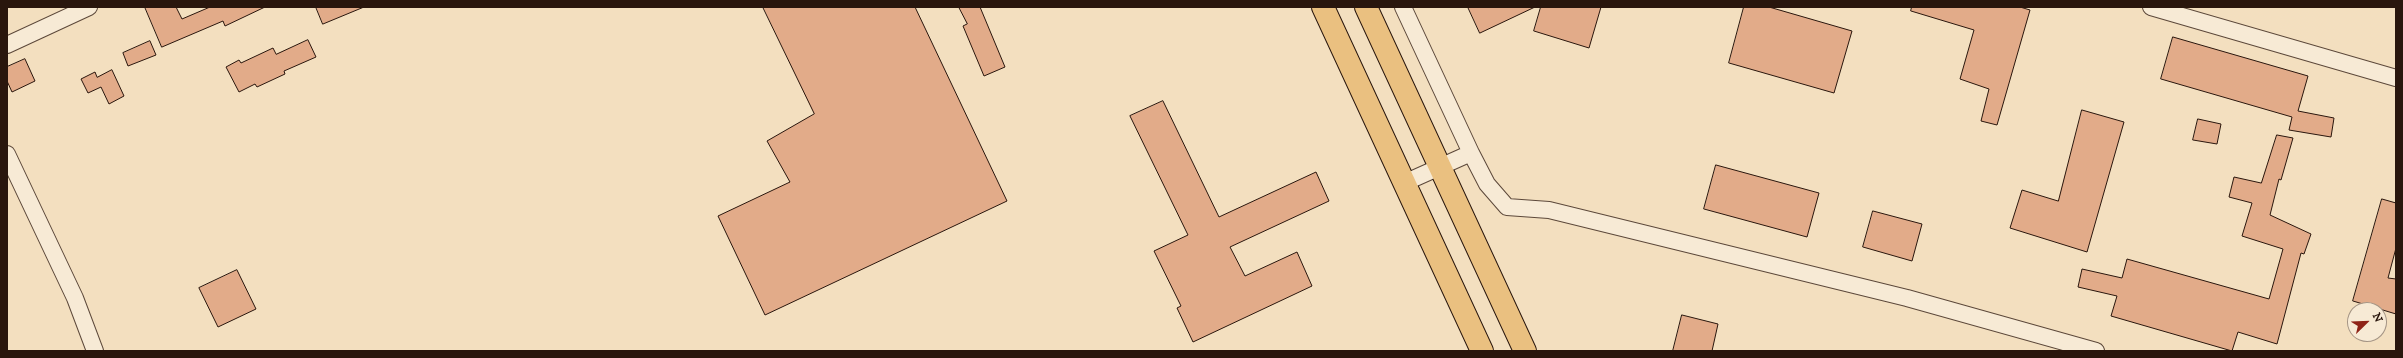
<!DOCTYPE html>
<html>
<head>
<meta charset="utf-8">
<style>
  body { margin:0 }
  #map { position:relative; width:2403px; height:358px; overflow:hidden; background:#f3dfbf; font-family:"IM FELL DW Pica",serif }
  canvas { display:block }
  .frame { position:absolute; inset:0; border:8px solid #29160d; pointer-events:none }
  .north { position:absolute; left:2347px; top:302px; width:40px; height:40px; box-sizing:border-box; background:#f7ead5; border:1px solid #a59585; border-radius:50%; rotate:67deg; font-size:11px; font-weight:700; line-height:16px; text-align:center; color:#29160d }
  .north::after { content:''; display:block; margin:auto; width:14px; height:18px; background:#8f2418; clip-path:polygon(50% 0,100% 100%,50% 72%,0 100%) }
</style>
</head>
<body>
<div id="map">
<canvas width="2403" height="358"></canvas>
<div class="frame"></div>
<div class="north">N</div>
</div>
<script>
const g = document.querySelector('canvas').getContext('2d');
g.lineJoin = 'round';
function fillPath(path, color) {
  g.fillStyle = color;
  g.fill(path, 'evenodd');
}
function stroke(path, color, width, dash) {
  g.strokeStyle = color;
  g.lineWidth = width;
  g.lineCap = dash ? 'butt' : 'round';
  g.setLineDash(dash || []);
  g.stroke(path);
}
const building = new Path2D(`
  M145 7H176L182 19 210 7H265L225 26 223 21 162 47Z
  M316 7H364L323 24Z
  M763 7H915L1007 201 765 315 718 216 790 182 767 141 814 114Z
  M959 7H980L1005 67 984 76 963 26 967 24Z
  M1468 7H1535L1480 33Z
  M1541 7H1601L1589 48 1534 31Z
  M1744 7H1769L1852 31 1834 93 1729 63Z
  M1912 7H2020L2030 10 1997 125 1981 121 1989 89 1960 79 1974 30 1911 11Z
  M2173 37 2308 76 2298 111 2334 118 2331 137 2289 130 2292 117 2161 79Z
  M308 40 316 57 284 71 285 74 257 87 255 84 239 92 226 67 239 60 241 63 273 48 276 54Z
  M150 41 156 55 128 66 123 53Z
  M25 59 35 81 12 92 7 81V67Z
  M112 70 124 96 109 104 101 87 88 93 81 79 95 72 97 77Z
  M1163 101 1219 217 1316 172 1329 201 1230 247 1245 276 1297 252 1312 286 1193 342 1177 308 1181 306 1154 251 1188 235 1130 116Z
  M2082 110 2124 122 2087 252 2010 228 2022 190 2058 201Z
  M2198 119 2221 124 2217 144 2193 140Z
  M2277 135 2293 138 2281 180 2279 179 2270 215 2311 234 2304 254 2301 253 2277 344 2238 332 2232 351 2111 316 2117 296 2078 287 2082 269 2122 278 2127 259 2269 299 2283 249 2242 236 2252 203 2229 197 2234 177 2261 183Z
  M1716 165 1819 193 1807 237 1704 209Z
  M2382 199 2396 203V248L2388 278 2396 279V314L2353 301Z
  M1873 211 1922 224 1912 261 1863 247Z
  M237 270 256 309 218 327 199 288Z
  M1682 315 1718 324 1712 351H1673Z`);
fillPath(building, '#e2ab89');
stroke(building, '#29160d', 1);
const minor = new Path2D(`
  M1403 7 1471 153 1404 183
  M2151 7 2396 78
  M7 45 89 7
  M1471 153 1487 184 1507 207 1549 210 1907 298 2096 351
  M7 154 75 298 95 351`);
const trunk = new Path2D(`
  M1323 7 1482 351
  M1366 7 1525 351`);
stroke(minor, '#5c483a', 18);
stroke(trunk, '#29160d', 24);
stroke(minor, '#f7ead5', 16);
stroke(trunk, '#eac080', 22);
</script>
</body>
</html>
